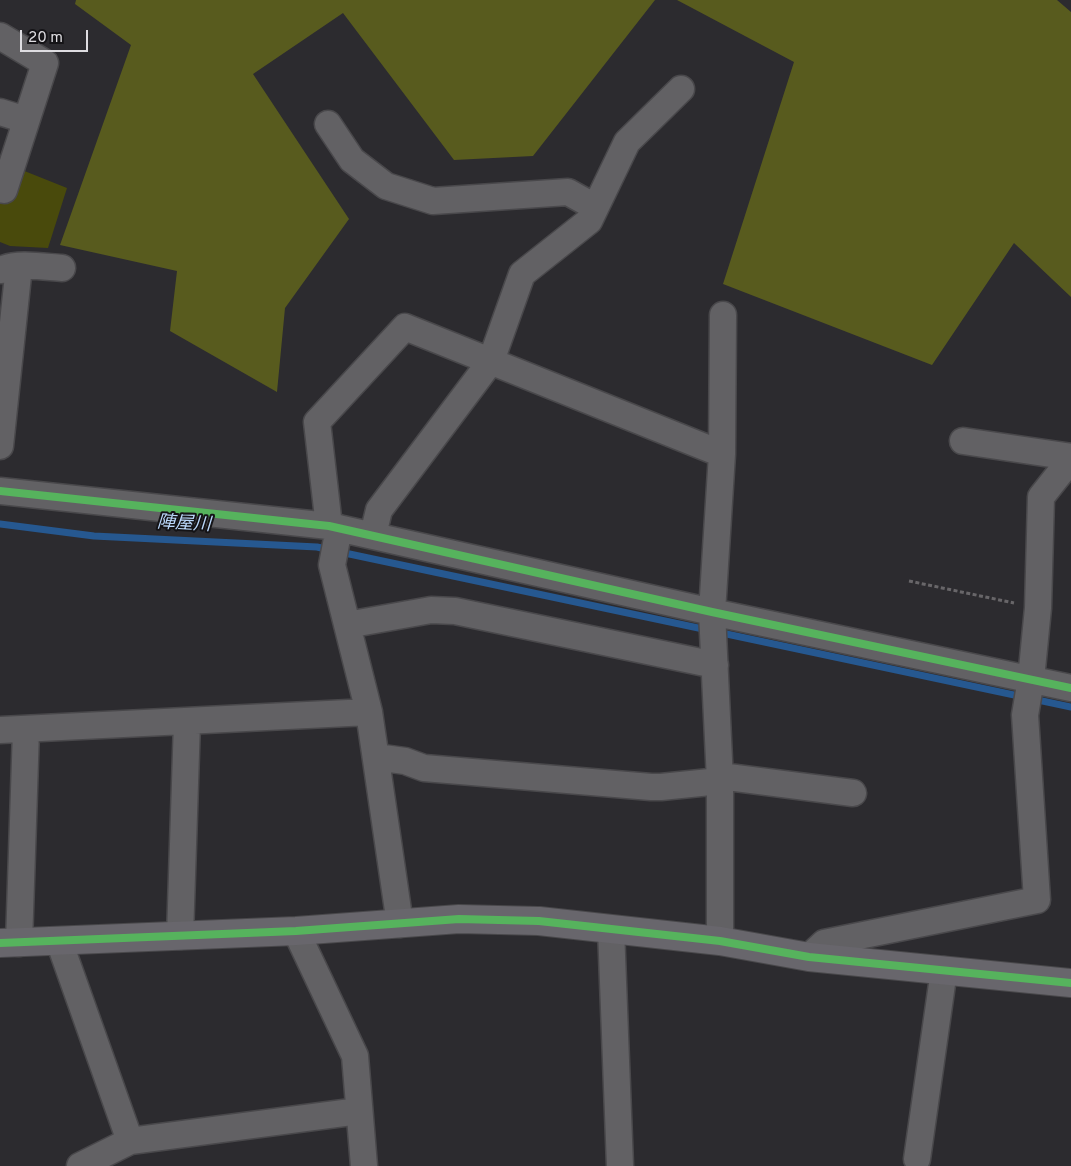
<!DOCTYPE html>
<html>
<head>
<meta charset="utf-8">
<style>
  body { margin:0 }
  #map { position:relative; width:1071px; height:1166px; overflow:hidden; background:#2c2b2f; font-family:Overpass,sans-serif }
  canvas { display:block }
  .scale { position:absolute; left:20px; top:30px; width:68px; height:22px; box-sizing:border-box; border:2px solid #dedde1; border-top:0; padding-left:6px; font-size:15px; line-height:18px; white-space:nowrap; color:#dedde1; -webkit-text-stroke:4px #141316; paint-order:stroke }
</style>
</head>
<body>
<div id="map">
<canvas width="1071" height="1166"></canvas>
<div class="scale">20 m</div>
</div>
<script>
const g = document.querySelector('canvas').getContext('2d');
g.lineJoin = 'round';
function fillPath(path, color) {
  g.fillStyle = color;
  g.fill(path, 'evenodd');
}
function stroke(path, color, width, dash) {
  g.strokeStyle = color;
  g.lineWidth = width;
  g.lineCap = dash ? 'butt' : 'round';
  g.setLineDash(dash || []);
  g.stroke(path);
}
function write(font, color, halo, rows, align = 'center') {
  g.font = font + ' Overpass,"Noto Sans JP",sans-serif';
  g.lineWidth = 4;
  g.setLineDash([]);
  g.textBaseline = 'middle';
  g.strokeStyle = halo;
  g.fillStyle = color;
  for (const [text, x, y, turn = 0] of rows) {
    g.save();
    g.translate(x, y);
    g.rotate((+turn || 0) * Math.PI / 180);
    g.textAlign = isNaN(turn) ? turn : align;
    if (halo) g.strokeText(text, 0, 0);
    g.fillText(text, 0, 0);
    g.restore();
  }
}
fillPath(new Path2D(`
  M17 168 67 188 48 248 10 246 0 242V194Z`), '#494a0c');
fillPath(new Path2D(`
  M76 0H655L533 156 454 160 343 13 253 74 349 219 285 308 277 392 170 331 177 271 60 245 131 45 75 4Z
  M677 0H1057L1071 12V297L1014 243 932 365 723 284 794 62Z`), '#585b1e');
stroke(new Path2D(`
  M0 524 94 536 317 547 330 550
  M340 552 1071 707`), '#265890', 7);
const street = new Path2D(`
  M0 36 45 63 4 190 0 189
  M0 112 26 120
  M328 124 352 160 386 186 433 201 568 192 595 207
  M1 270C16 262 45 267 62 268
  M963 441 1071 457
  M0 446 19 266
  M722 454 723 315
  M0 491 329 526 712 612 1071 688
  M329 526 317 422 405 327 722 454 712 612 720 781V941
  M339 528 332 565 369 712 400 924
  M373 535 379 510 491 361 522 274 589 221 627 142 681 89
  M347 625 431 610 455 611 715 665
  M0 730 369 712
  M376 757 405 761 424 768 651 787H661L720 781
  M720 776 853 793
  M611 929 620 1166
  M296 931 355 1056 364 1166
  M180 936 187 722
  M59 941 130 1141
  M19 943 26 730
  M809 957 824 943 1037 900 1025 715 1031 679 1038 608 1041 497 1071 459
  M917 1159 944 970
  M80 1166 130 1141 359 1111`);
const secondary = new Path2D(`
  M0 943 296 931 459 919 539 921 720 941 809 957 1071 983`);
stroke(street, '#49484b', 29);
stroke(secondary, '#49484b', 30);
stroke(new Path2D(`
  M909 581 1014 603`), '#686669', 3, [4, 2.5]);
stroke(street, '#626164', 26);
stroke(secondary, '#68666c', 28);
stroke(new Path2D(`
  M0 491 329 526 712 612 1071 688
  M0 943 296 931 459 919 539 921 720 941 809 957 1071 983`), '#56b35d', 8);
write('italic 18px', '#bbd8fb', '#141316', [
  ["陣屋川",184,525,3]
]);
</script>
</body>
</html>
